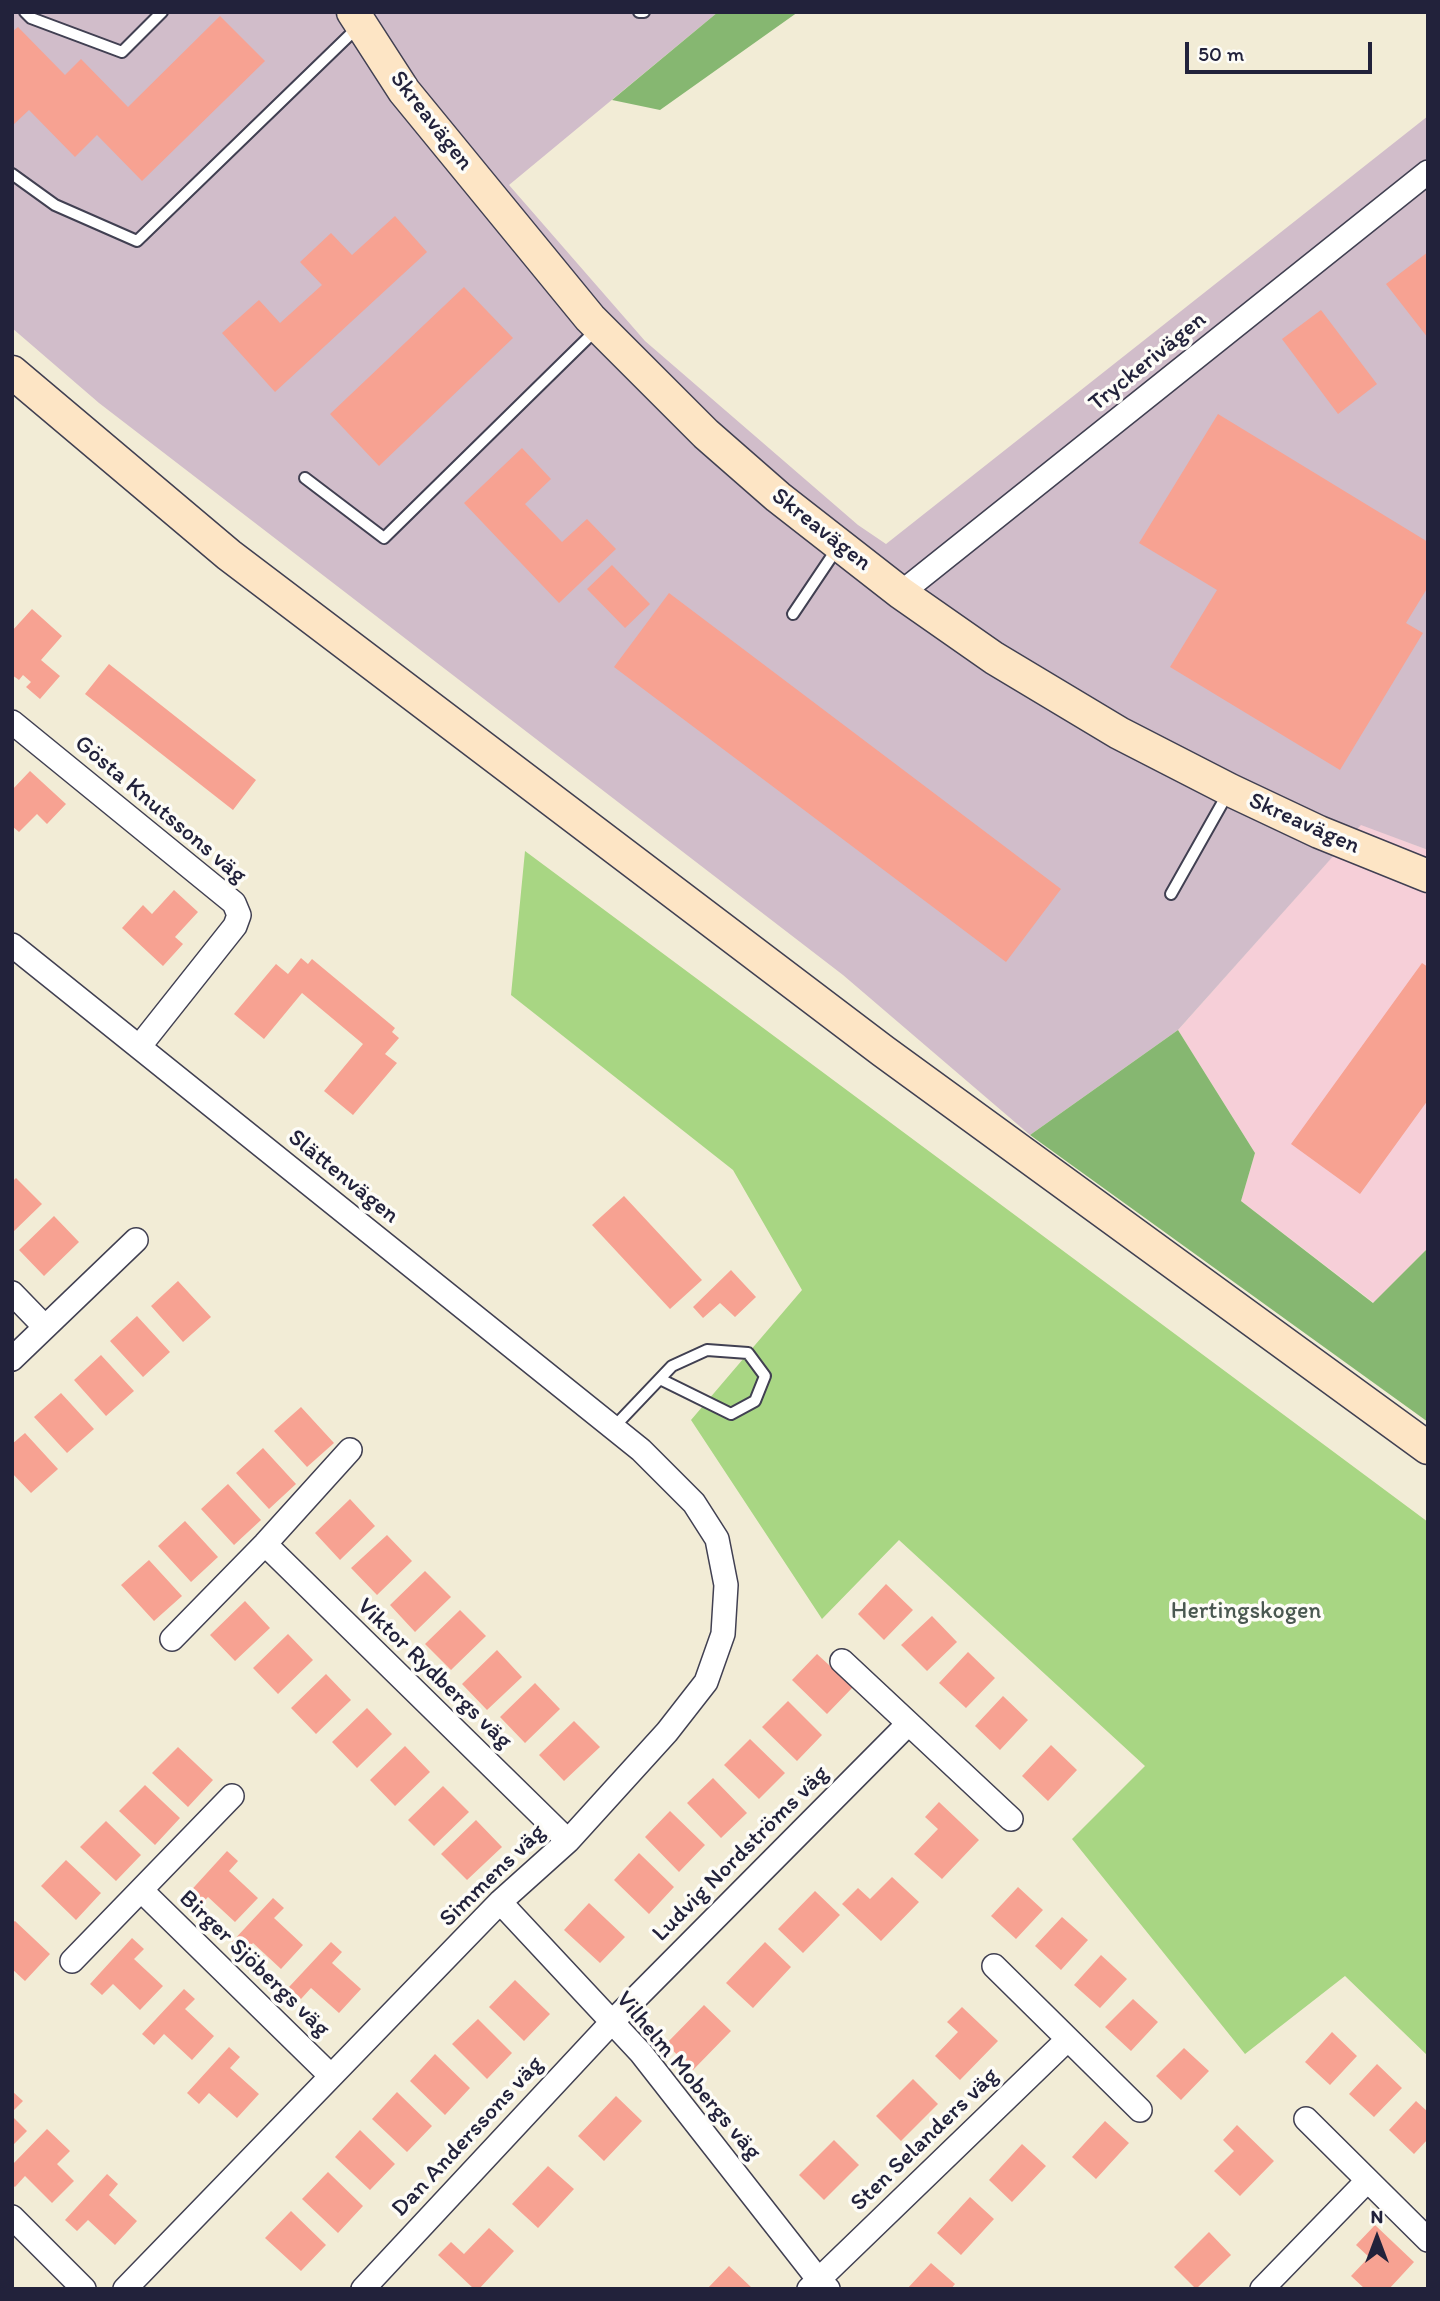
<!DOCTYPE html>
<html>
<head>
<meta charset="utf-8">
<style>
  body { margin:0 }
  #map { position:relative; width:1440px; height:2301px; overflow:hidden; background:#f2ecd6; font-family:Itim,sans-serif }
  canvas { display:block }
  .frame { position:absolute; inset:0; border:14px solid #22223b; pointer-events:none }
  .north { position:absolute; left:1342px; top:2203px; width:70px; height:70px; -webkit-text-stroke:5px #fdfcf7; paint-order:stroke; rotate:0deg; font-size:19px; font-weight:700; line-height:28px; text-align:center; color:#22223b }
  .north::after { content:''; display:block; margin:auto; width:24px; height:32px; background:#22223b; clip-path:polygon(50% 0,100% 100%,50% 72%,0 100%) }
  .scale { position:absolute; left:1185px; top:42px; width:187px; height:32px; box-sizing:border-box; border:4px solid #22223b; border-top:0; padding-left:9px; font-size:21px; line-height:24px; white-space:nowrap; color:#22223b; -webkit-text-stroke:5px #fdfcf7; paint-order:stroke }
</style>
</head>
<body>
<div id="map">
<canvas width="1440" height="2301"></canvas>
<div class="frame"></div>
<div class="north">N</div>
<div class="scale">50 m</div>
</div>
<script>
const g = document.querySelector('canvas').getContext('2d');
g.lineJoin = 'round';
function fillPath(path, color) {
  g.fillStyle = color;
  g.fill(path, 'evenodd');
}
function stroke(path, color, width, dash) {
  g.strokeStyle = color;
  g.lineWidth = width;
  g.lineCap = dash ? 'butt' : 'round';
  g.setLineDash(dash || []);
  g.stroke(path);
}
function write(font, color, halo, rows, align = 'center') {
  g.font = font + ' Itim,sans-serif';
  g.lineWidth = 7;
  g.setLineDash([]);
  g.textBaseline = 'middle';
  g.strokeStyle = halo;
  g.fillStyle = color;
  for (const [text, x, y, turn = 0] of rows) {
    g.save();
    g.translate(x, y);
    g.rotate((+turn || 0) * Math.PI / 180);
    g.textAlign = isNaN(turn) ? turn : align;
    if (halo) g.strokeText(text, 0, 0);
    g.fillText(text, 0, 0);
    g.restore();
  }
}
fillPath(new Path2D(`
  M1361 824 1428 850V1248L1374 1303 1241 1201 1255 1153 1178 1030Z`), '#f6cfd8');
fillPath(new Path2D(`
  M12 12H718L509 185 645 341 858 525 886 544 1428 116V850L1361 825 1178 1030 1030 1135 843 975 99 403 12 328Z`), '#d1bdca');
fillPath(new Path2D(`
  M525 851 1428 1522V2056L1345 1976 1245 2054 1072 1839 1145 1766 899 1540 822 1619 691 1420 802 1290 733 1170 511 995Z`), '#a8d683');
fillPath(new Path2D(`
  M718 12H798L660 110 612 100Z
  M1178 1030 1255 1153 1241 1201 1373 1303 1428 1248V1422L1030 1135Z`), '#86b771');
fillPath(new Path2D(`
  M220 16 265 61 142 181 97 135 75 157 29 110 12 126V32L18 27 65 75 81 59 128 107Z
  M395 216 427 252 275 392 222 333 259 300 280 323 322 285 300 262 331 233 352 255Z
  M1428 252V338L1386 284Z
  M464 287 513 338 379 466 330 414Z
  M1321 310 1377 384 1338 414 1282 339Z
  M1218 414 1428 542V587L1406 623 1423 633 1340 770 1170 667 1217 590 1139 543Z
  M522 448 551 479 525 504 562 542 587 519 616 549 559 603 464 503Z
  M612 565 650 604 625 628 587 589Z
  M669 593 1061 889 1006 962 614 667Z
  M32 609 62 636 41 660 60 676 40 699 26 687 31 682 23 675 19 680 12 675V631Z
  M109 664 256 780 233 810 85 694Z
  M30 771 66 804 47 824 37 814 19 832 12 826V790Z
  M174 890 198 912 175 937 183 944 163 966 122 928 143 905 152 914Z
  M301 958 308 964 312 959 395 1028 392 1032 399 1038 385 1054 397 1063 353 1115 324 1091 363 1044 302 993 264 1039 234 1014 276 964 288 974Z
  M1422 963 1428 967V1100L1360 1194 1291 1144Z
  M16 1178 42 1204 12 1233V1182Z
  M624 1196 702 1280 670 1309 592 1225Z
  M54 1216 79 1242 44 1276 19 1250Z
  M731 1270 756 1297 735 1317 720 1303 703 1318 693 1307Z
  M178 1281 211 1317 183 1342 151 1306Z
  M137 1316 170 1352 143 1377 110 1341Z
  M101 1355 134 1391 106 1416 74 1380Z
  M61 1393 94 1429 67 1453 34 1417Z
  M301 1407 334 1443 307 1467 274 1431Z
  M25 1433 58 1469 31 1493 12 1473V1444Z
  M263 1448 296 1484 269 1509 236 1473Z
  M228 1484 261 1520 234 1545 201 1509Z
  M350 1499 375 1526 340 1560 315 1533Z
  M185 1521 218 1557 191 1582 158 1546Z
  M387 1535 412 1561 377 1595 351 1568Z
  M149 1560 182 1596 154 1621 121 1585Z
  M425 1571 451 1597 415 1632 390 1605Z
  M886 1584 913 1610 884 1640 858 1614Z
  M245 1601 270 1628 235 1661 210 1635Z
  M460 1610 486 1636 451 1670 425 1644Z
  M932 1616 957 1642 927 1671 901 1645Z
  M288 1634 313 1660 278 1694 253 1668Z
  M497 1650 522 1677 487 1710 462 1684Z
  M968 1652 995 1678 966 1708 939 1683Z
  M817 1654 853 1687 827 1714 792 1680Z
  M326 1674 351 1700 316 1734 291 1708Z
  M535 1683 560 1709 525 1743 500 1717Z
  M1003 1696 1028 1720 1000 1750 975 1726Z
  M788 1701 822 1735 797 1761 762 1727Z
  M367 1708 392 1734 357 1768 332 1742Z
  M574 1721 600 1747 564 1781 539 1755Z
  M750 1739 785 1773 759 1799 724 1765Z
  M1051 1745 1077 1770 1048 1801 1022 1776Z
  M405 1746 430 1772 395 1806 370 1780Z
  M178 1747 213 1780 188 1807 152 1773Z
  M713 1778 747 1813 721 1838 687 1803Z
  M145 1785 180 1818 155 1845 119 1811Z
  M443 1786 469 1812 434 1846 408 1820Z
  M939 1802 979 1840 942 1879 914 1854 938 1829 925 1817Z
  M670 1811 705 1845 679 1872 645 1837Z
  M476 1820 502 1847 467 1880 441 1854Z
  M106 1821 141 1855 116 1881 80 1847Z
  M227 1851 238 1861 229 1871 258 1898 235 1922 208 1897 197 1908 185 1897Z
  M639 1853 674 1887 649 1914 614 1880Z
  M66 1860 101 1893 76 1920 41 1886Z
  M892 1877 919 1902 881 1941 842 1904 858 1888 870 1899Z
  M1018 1887 1043 1910 1016 1939 991 1916Z
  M815 1891 840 1915 803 1953 778 1929Z
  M273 1898 284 1908 274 1918 303 1945 281 1969 253 1943 243 1955 231 1943Z
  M589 1903 625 1937 600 1963 564 1930Z
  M1062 1917 1088 1940 1061 1970 1035 1946Z
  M15 1921 50 1954 25 1981 12 1969V1923Z
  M132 1938 144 1949 134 1959 163 1986 140 2010 113 1984 102 1995 90 1984Z
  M331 1942 342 1952 332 1963 361 1989 339 2013 311 1988 301 1999 289 1987Z
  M765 1942 791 1967 753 2008 726 1983Z
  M1101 1955 1127 1979 1100 2008 1074 1985Z
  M515 1980 550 2014 524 2041 489 2007Z
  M184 1989 195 1999 185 2009 214 2036 192 2060 164 2034 154 2045 142 2034Z
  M1133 1999 1158 2022 1131 2051 1105 2027Z
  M704 2005 731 2031 693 2070 666 2044Z
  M962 2007 998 2041 960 2080 935 2056 958 2032 947 2022Z
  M478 2019 512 2053 487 2079 452 2044Z
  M1332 2032 1357 2056 1330 2085 1305 2062Z
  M229 2047 240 2057 230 2068 259 2094 237 2118 209 2093 199 2104 187 2093Z
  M1184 2048 1209 2071 1181 2100 1156 2076Z
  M435 2054 470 2088 445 2115 410 2081Z
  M1377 2064 1402 2088 1374 2117 1349 2094Z
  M913 2079 938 2104 901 2141 876 2116Z
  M12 2091 23 2101 12 2112Z
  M397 2092 432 2126 407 2152 372 2119Z
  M616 2096 642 2121 604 2161 578 2136Z
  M1416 2101 1428 2112V2139L1414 2154 1389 2130Z
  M12 2116 27 2131 12 2146Z
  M1105 2121 1129 2143 1096 2179 1072 2157Z
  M1237 2125 1274 2161 1240 2196 1214 2171 1234 2151 1223 2140Z
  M47 2129 70 2151 57 2164 74 2181 52 2203 25 2176 15 2187 12 2185V2165Z
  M360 2130 395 2164 370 2190 335 2157Z
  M834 2140 859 2165 824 2200 799 2175Z
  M1022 2144 1046 2166 1012 2202 989 2180Z
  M548 2166 574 2189 538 2228 512 2204Z
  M328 2172 363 2206 338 2233 302 2199Z
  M107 2174 118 2184 109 2195 137 2221 115 2245 88 2220 77 2231 65 2220Z
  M970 2197 994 2219 961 2255 937 2233Z
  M291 2211 326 2245 301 2271 265 2238Z
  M1375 2225 1414 2262 1389 2289H1365L1351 2276 1369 2257 1356 2245Z
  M489 2228 514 2251 479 2289H474L438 2255 451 2242 464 2254Z
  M1209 2232 1231 2255 1196 2289 1174 2267Z
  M931 2263 955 2284 951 2289H907Z
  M729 2266 753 2289H707Z`), '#f7a292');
const lane = new Path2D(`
  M25 12 31 18 122 52 162 12
  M639 12H644
  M12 174 55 205 137 241 359 26
  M305 478 384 538 596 330
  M793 614 838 547
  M1171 894 1228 793
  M613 1428 672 1366 707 1350 748 1353 765 1376 755 1401 731 1414 660 1379`);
const street = new Path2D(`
  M901 593 1428 172
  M12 722 234 903 239 915 235 926 139 1047
  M12 945 641 1450 694 1503 717 1539 726 1585 723 1634 706 1682 667 1732 568 1841 500 1902 125 2289
  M12 1293 45 1327
  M12 1359 136 1240
  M265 1544 568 1841
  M172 1639 265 1544 350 1450
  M842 1661 1011 1819
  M141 1890 331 2076
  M500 1902 641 2053 818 2279 828 2289
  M72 1961 232 1796
  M994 1966 1140 2110
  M1306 2119 1428 2240
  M12 2217 84 2289
  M363 2289 612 2022 908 1724
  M809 2289 1068 2039
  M1262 2289 1367 2181`);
const secondary = new Path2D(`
  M353 12 404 91 590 318 706 434 778 497 901 593 994 658 1119 733 1230 790 1319 832 1428 876
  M12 372 229 555 883 1051 1428 1448`);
stroke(lane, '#414052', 14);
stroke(street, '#414052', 26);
stroke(secondary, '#414052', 35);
stroke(lane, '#fff', 10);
stroke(street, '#fff', 23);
stroke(secondary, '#fde5c5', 32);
write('24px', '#22223b', '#fdfcf7', [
  ["Skreavägen",431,121,52],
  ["Tryckerivägen",1148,362,-39],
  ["Skreavägen",821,530,38],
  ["Gösta Knutssons väg",160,810,40],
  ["Skreavägen",1304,824,24],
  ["Slättenvägen",343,1177,39],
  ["Viktor Rydbergs väg",434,1674,44],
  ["Ludvig Nordströms väg",741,1854,-45],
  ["Simmens väg",493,1876,-44],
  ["Birger Sjöbergs väg",254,1964,44],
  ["Vilhelm Mobergs väg",688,2076,50],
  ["Dan Anderssons väg",468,2137,-47],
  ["Sten Selanders väg",925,2140,-44]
]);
write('24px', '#4a5851', '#fdfcf7', [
  ["Hertingskogen",1246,1612]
]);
</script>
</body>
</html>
